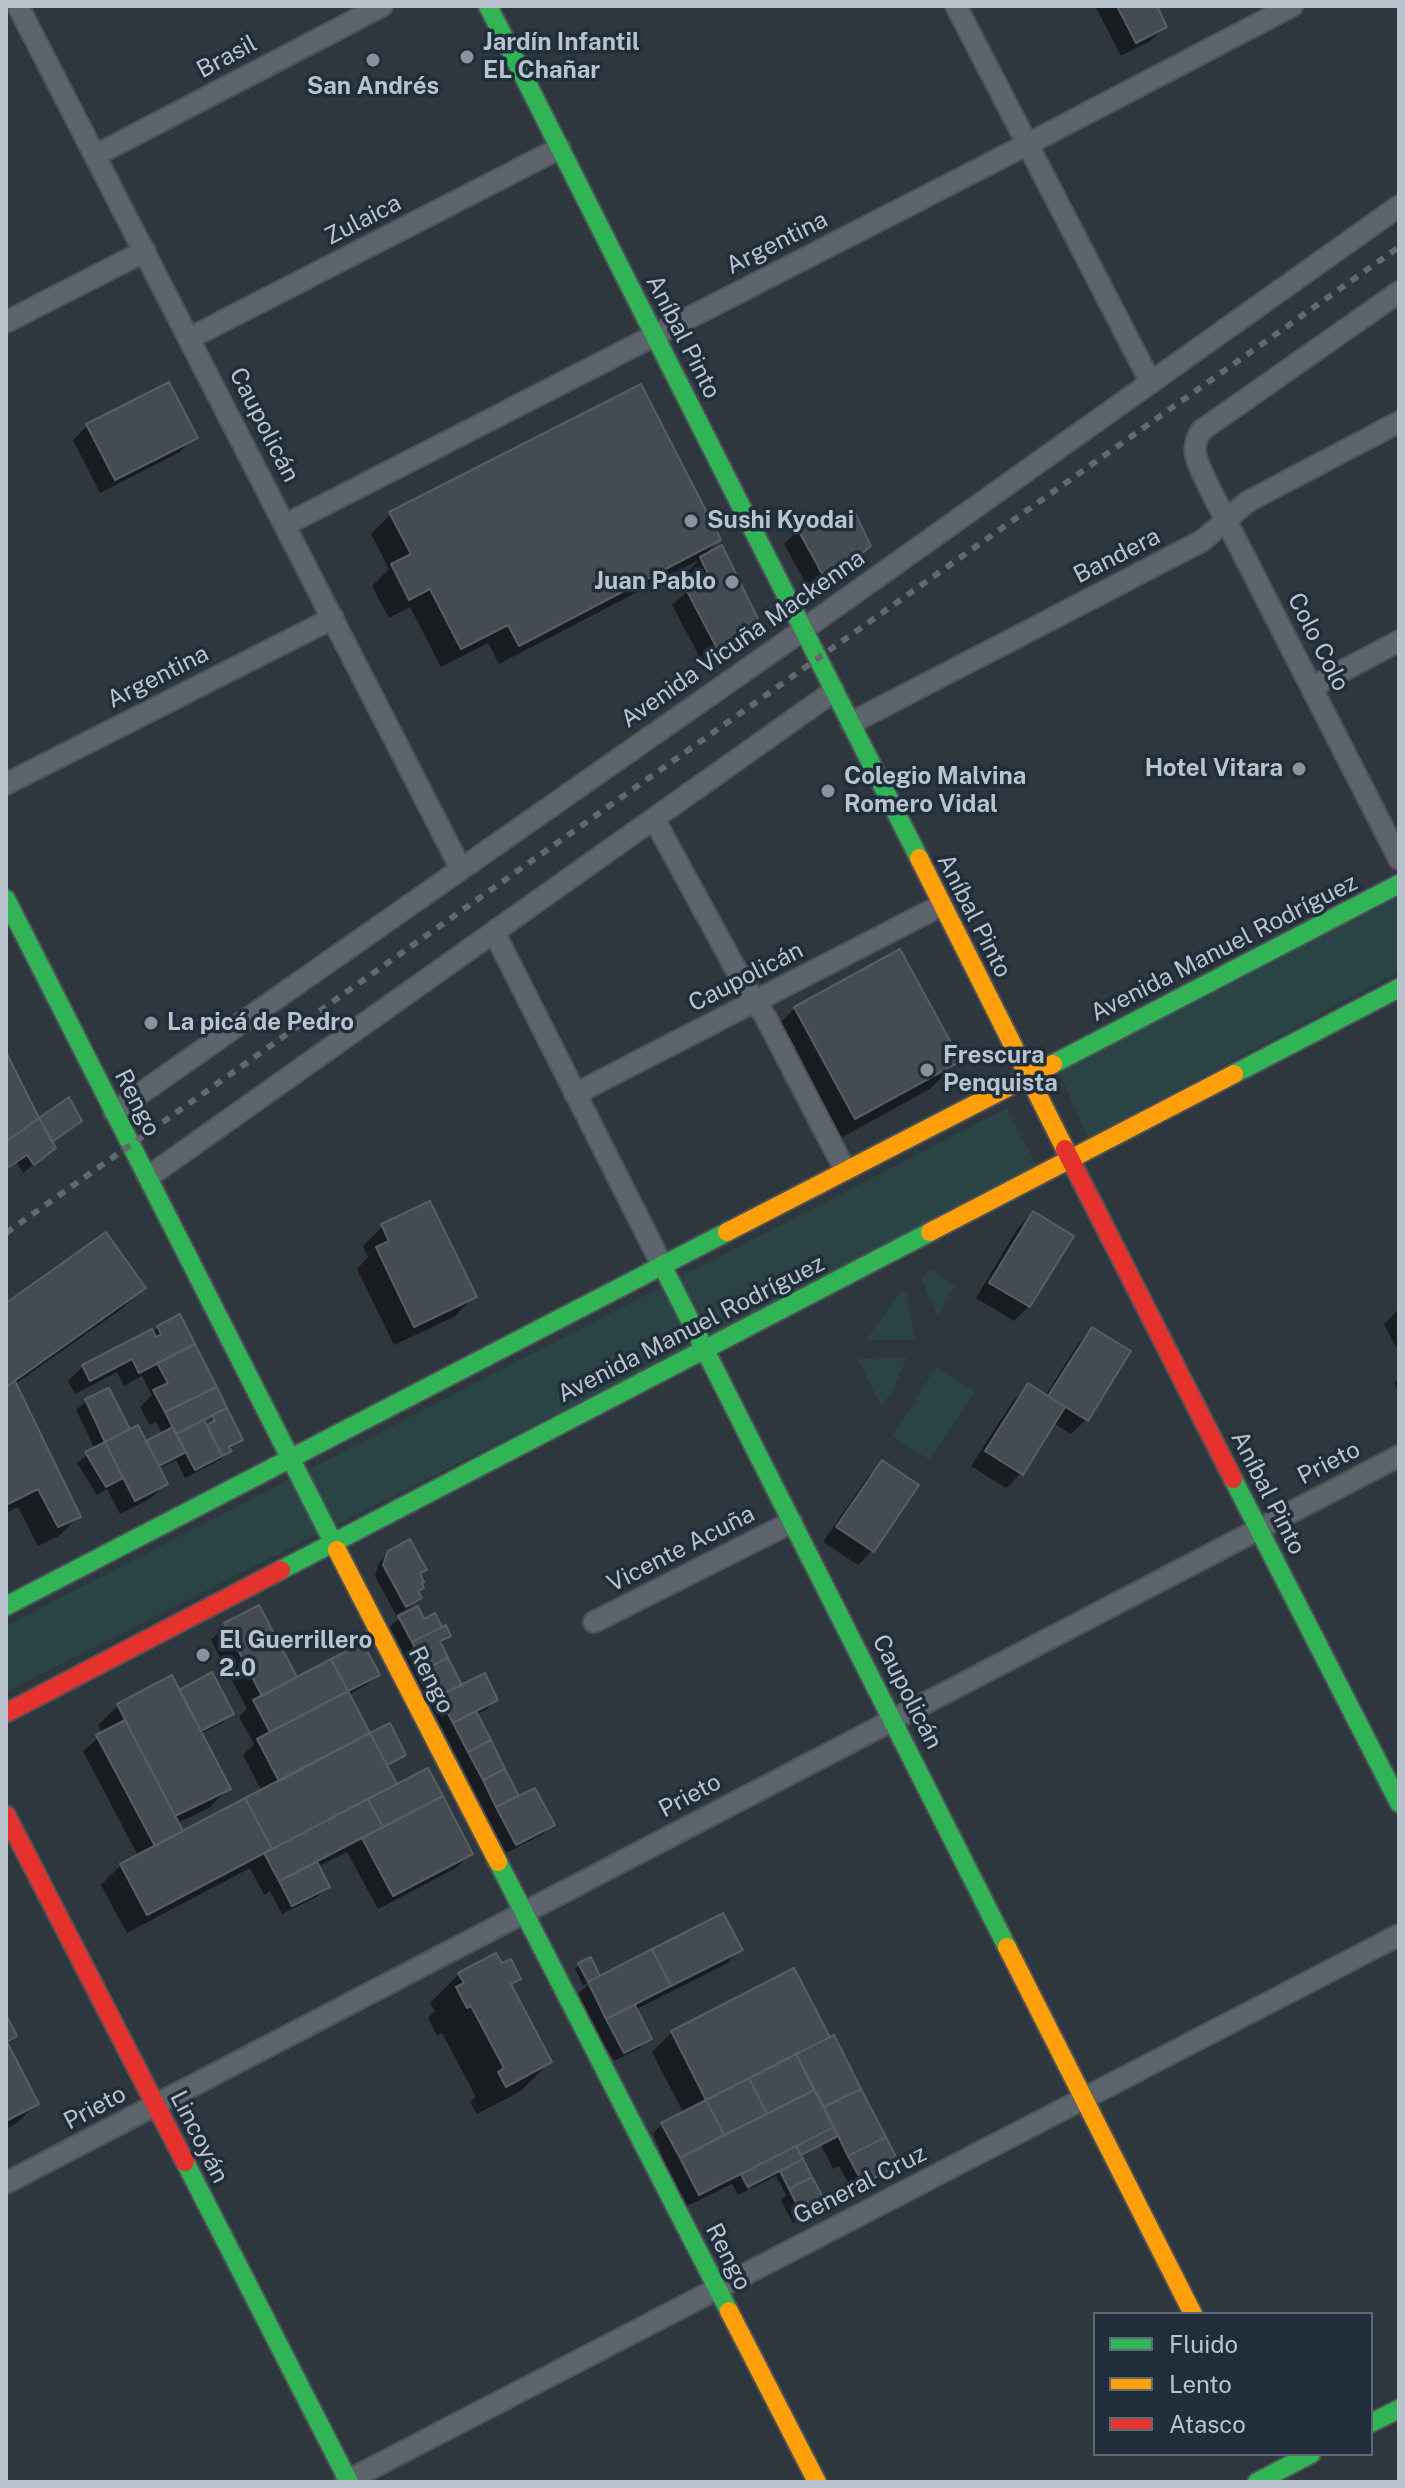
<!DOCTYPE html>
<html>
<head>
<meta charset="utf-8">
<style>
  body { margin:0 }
  #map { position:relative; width:1405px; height:2488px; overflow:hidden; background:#2e363e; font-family:"Public Sans",sans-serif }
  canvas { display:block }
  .frame { position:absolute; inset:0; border:8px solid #b9c3ce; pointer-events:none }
  .legend { position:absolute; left:1093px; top:2312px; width:280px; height:144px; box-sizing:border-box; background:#202d3a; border:2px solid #5d6975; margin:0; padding:10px 14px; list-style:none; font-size:24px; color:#b9c3ce }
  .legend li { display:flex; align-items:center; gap:16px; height:40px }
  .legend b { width:40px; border:2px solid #5d6975 }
</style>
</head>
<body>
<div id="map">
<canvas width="1405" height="2488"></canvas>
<div class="frame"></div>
<ul class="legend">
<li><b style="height:10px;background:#30b455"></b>Fluido</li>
<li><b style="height:10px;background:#ff9f0a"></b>Lento</li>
<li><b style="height:10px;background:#e5322d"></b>Atasco</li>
</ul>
</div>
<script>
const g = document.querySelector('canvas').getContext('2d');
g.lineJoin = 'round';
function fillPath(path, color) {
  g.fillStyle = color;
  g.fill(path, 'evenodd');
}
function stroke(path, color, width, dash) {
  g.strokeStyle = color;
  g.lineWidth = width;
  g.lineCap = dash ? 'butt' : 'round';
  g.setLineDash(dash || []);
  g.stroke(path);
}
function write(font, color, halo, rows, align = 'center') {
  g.font = font + ' "Public Sans",sans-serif';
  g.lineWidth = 7;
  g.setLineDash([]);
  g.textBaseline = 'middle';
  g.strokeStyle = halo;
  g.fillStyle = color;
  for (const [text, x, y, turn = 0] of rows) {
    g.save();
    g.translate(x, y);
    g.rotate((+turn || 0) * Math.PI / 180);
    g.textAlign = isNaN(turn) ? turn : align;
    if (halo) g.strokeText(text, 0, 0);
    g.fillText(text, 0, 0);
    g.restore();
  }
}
fillPath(new Path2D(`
  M1399 897V972L1088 1138 1059 1072Z
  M1007 1108 1039 1170 6 1692V1626Z
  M928 1270 934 1271 955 1286 938 1316 922 1281V1277Z
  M901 1291 906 1292 915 1340H866Z
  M907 1357 893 1390 881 1406 858 1359Z
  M936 1367 975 1391 930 1460 892 1436Z`), '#2a4345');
fillPath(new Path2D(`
  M1095 6H1154L1165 27 1150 41 1121 56Z
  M88 425 195 437 180 452 100 493 73 440Z
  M391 514 719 540 701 558 758 623 706 669 672 605 693 587 686 574 699 560 499 664 488 643 441 667 410 607 389 618 372 586 389 569 371 534Z
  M798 530 854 560 815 593 810 591 784 544Z
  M795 1008 959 1060 930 1089 826 1146 766 1037Z
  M6 1057 30 1124 79 1121 51 1144 53 1148 23 1173 17 1163 6 1170Z
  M1033 1213 1029 1306 1014 1321 976 1298 1018 1228Z
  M383 1226 474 1297 454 1317 394 1345 357 1269 368 1257 363 1246Z
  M143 1288 123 1308 15 1384 79 1516 59 1536 38 1546 18 1507 6 1513V1305Z
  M1399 1309V1352L1384 1324Z
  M158 1327 241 1439 220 1460 185 1478 176 1460 158 1469 165 1484 151 1498 120 1514 107 1489 97 1495 77 1463 95 1449 76 1410 86 1401 108 1390 127 1429 121 1436 146 1445 163 1435 156 1422 150 1425 140 1407 152 1395 142 1376 124 1386 117 1372 75 1394 68 1381 83 1366 152 1334ZM213 1413 218 1422 206 1428 201 1419Z
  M1092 1329 1086 1420 1071 1434 1053 1423 1021 1473 1006 1488 971 1466 1013 1401 1028 1386 1045 1396 1078 1344Z
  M1399 1378V1393L1394 1383Z
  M882 1463 872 1550 858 1565 823 1542 867 1478Z
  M389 1553 424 1569 418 1575 422 1588 417 1593 419 1598 410 1607 396 1615 375 1576 379 1563Z
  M399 1618 423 1622 449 1635 439 1645 461 1687 496 1699 487 1709 475 1715 518 1798 553 1825 543 1834 506 1853 390 1627Z
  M225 1625 296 1680 377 1675 368 1684 348 1695 369 1736 389 1726 404 1755 386 1768 388 1790 427 1771 471 1854 456 1868 378 1909 347 1852 317 1867 327 1886 318 1896 282 1914 270 1891 264 1895 250 1868 127 1933 101 1885 121 1865 138 1856 83 1751 103 1734 98 1725 118 1706 171 1678 179 1693 232 1713 222 1723 200 1734 229 1788 209 1808 177 1823 175 1837 262 1792 243 1755 254 1744 239 1717 247 1709 211 1640Z
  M740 1950 726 1964 635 2010 649 2038 640 2048 614 2061 574 1998 591 1982 583 1985 575 1969 579 1965 599 1978Z
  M501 1966 518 1978 510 1987 550 2062 521 2091 477 2114 470 2102 476 2097 442 2033 437 2036 428 2018 435 2011 430 2003 459 1974Z
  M794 1971 898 2165 888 2175 853 2192 839 2166 833 2169 821 2145 799 2156 823 2203 814 2212 793 2223 781 2200 786 2195 776 2176 751 2189 746 2178H741L748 2190 738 2195 732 2184 683 2208 653 2134 662 2124 684 2114 652 2052 672 2032Z
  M6 2019 15 2036 6 2045 37 2103 17 2123 6 2129Z`), '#0007');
const building = new Path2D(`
  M1117 6H1157L1167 27 1136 43Z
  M169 382 198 438 115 480 86 424Z
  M641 384 721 540 519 646 508 625 461 649 430 589 409 600 391 564 411 554 389 512Z
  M854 511 871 546 831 580 824 577 797 528 820 518 825 525Z
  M722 545 760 623 721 656 686 589 709 576 700 557Z
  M900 949 961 1061 855 1119 794 1007Z
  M6 1052 39 1118 6 1142Z
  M69 1097 82 1121 52 1142 39 1118Z
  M39 1118 56 1148 34 1165 27 1155 6 1169V1142Z
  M430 1201 477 1297 414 1327 376 1247 389 1241 381 1224Z
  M1033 1211 1074 1236 1030 1307 989 1283Z
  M106 1232 146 1288 6 1387V1303Z
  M180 1314 195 1344 139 1373 132 1359 90 1381 82 1365 152 1329 156 1337 161 1334 157 1326Z
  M1092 1327 1131 1351 1088 1421 1048 1396Z
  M195 1344 217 1387 165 1412 153 1390 168 1383 157 1363Z
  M15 1381 81 1517 58 1527 38 1489 6 1505V1387Z
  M1028 1383 1065 1407 1023 1475 985 1451Z
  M217 1387 227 1408 176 1434 165 1412Z
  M109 1388 130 1429 105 1442 85 1399Z
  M227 1408 243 1440 229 1447 232 1451 222 1456 207 1425 215 1421 212 1415Z
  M204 1420 222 1456 195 1470 176 1434Z
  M138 1425 168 1484 135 1501 105 1442Z
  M173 1427 186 1452 159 1466 146 1441Z
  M105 1442 123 1478 106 1487 85 1452Z
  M882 1460 919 1485 874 1552 836 1527Z
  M410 1539 427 1570 420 1573 424 1582 422 1583 424 1588 418 1591 422 1598 406 1607 383 1565 388 1551Z
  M259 1605 297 1677 262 1696 224 1623Z
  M418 1606 424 1619 435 1613 442 1627 412 1642 398 1616Z
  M446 1625 451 1636 440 1641 448 1658 425 1669 412 1642Z
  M363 1643 380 1675 348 1691 331 1659Z
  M448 1658 462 1685 439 1696 425 1669Z
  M331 1659 348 1691 270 1732 253 1700Z
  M212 1672 234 1714 201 1731 179 1690Z
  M485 1673 498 1700 453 1723 439 1696Z
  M172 1675 231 1789 175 1816 117 1704Z
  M348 1691 370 1733 279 1781 257 1739Z
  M476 1711 491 1740 468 1752 453 1723Z
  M125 1720 183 1831 155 1846 96 1735Z
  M390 1723 406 1755 387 1765 370 1733Z
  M370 1733 397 1784 272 1849 245 1798Z
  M491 1740 505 1769 483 1780 468 1752Z
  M428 1768 443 1796 383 1827 368 1799Z
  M505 1769 519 1796 496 1807 483 1780Z
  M535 1788 555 1825 516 1845 496 1807Z
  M443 1796 473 1854 393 1896 362 1838Z
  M245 1798 272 1849 147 1915 120 1864Z
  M368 1799 383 1827 279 1881 264 1853Z
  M317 1862 330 1887 292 1906 279 1881Z
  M723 1913 743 1950 671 1986 652 1949Z
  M652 1949 671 1986 606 2019 588 1982Z
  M496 1953 502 1963 511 1959 521 1979 511 1984 552 2062 506 2087 498 2072 504 2068 471 2006 467 2008 456 1987 464 1983 458 1973Z
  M591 1957 600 1976 588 1982 578 1963Z
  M794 1968 830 2037 706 2100 671 2031Z
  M635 2005 652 2039 624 2053 606 2019Z
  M6 2015 17 2036 7 2042 39 2104 6 2121Z
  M834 2035 861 2089 824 2107 796 2054Z
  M796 2054 814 2090 767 2114 749 2078Z
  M749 2078 767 2114 724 2135 706 2100Z
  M861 2089 886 2137 848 2156 824 2107Z
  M814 2090 834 2127 699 2195 680 2158Z
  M706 2100 724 2135 680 2158 661 2123Z
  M834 2127 838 2136 801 2155 796 2146Z
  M886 2137 900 2165 863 2184 848 2156Z
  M796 2146 803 2159 748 2187 741 2174Z
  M803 2159 812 2177 789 2189 780 2171Z
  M812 2177 826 2203 802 2215 789 2189Z`);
fillPath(building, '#454b52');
stroke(building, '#565e65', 2);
const street = new Path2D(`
  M18 6 461 869
  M956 6 1150 381
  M96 155 382 6
  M1399 292 1202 430C1187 450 1200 467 1209 487L1399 859
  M6 322 145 251
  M190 338 560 148
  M285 525 1028 144 1292 6
  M1312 687 1399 641
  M851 723 1202 541 1247 502 1399 422
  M6 784 333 618
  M654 819 745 986 766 1018 845 1170
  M494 932 662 1265
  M575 1094 942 905
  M114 1112 783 644 1399 206
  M148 1177 834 691
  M594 1622 792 1522
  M6 2183 1399 1456
  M345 2482 1399 1935`);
const fast = new Path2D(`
  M488 6 919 858
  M6 899 337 1550
  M1053 1064 1399 884
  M1234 1074 1399 988
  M662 1265 1007 1947
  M1233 1479 1399 1803
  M281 1570 930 1232
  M6 1606 727 1232
  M498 1862 729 2311
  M185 2162 349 2482
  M1371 2423 1399 2409
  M1257 2482 1311 2454`);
const slow = new Path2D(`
  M919 858 1065 1149
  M727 1232 1053 1064
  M930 1232 1234 1074
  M337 1550 498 1862
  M1007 1947 1193 2314
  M729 2311 817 2482`);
const jam = new Path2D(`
  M1065 1149 1233 1479
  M6 1713 281 1570
  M6 1815 185 2162`);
stroke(street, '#4d5258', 24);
stroke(fast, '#4d5258', 22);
stroke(slow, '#4d5258', 22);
stroke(jam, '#4d5258', 22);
stroke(street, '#5e646b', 20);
stroke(fast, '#30b455', 18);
stroke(slow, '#ff9f0a', 18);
stroke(jam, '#e5322d', 18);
stroke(new Path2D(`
  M6 1233 1399 247`), '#63686f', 6, [8, 8]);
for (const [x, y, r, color] of [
  [467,57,8,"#88929c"],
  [373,60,8,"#88929c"],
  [691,521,8,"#88929c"],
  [732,582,8,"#88929c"],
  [1299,769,8,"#88929c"],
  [828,791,8,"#88929c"],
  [151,1023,8,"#88929c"],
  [927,1070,8,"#88929c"],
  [203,1655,8,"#88929c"]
]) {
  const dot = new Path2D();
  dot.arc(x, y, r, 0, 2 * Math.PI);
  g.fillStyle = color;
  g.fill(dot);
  stroke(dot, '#202d3a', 3);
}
write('bold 24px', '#b9c3ce', '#202d3a', [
  ["Jardín Infantil",483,43],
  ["EL Chañar",483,71],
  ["San Andrés",373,87,"center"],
  ["Sushi Kyodai",707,521],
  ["Juan Pablo",716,582,"right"],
  ["Hotel Vitara",1283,769,"right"],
  ["Colegio Malvina",844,777],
  ["Romero Vidal",844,805],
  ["La picá de Pedro",167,1023],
  ["Frescura",943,1056],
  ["Penquista",943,1084],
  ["El Guerrillero",219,1641],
  ["2.0",219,1669]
], 'left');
write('24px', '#b9c3ce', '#202d3a', [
  ["Brasil",227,57,-28],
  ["Zulaica",363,220,-27],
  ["Argentina",777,243,-27],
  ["Aníbal Pinto",683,337,63],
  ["Caupolicán",264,425,63],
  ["Bandera",1117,556,-27],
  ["Avenida Vicuña Mackenna",743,639,-35],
  ["Colo Colo",1318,642,63],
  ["Argentina",158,677,-27],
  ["Aníbal Pinto",974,916,63],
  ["Avenida Manuel Rodríguez",1224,948,-27],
  ["Caupolicán",746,977,-27],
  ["Rengo",137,1103,63],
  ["Avenida Manuel Rodríguez",691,1329,-27],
  ["Prieto",1329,1463,-27],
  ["Aníbal Pinto",1268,1493,63],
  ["Vicente Acuña",681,1549,-27],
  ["Rengo",431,1680,63],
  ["Caupolicán",907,1692,63],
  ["Prieto",690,1796,-28],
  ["Prieto",95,2108,-28],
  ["Lincoyán",199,2137,63],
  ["General Cruz",860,2185,-27],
  ["Rengo",728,2257,63]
]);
</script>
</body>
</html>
